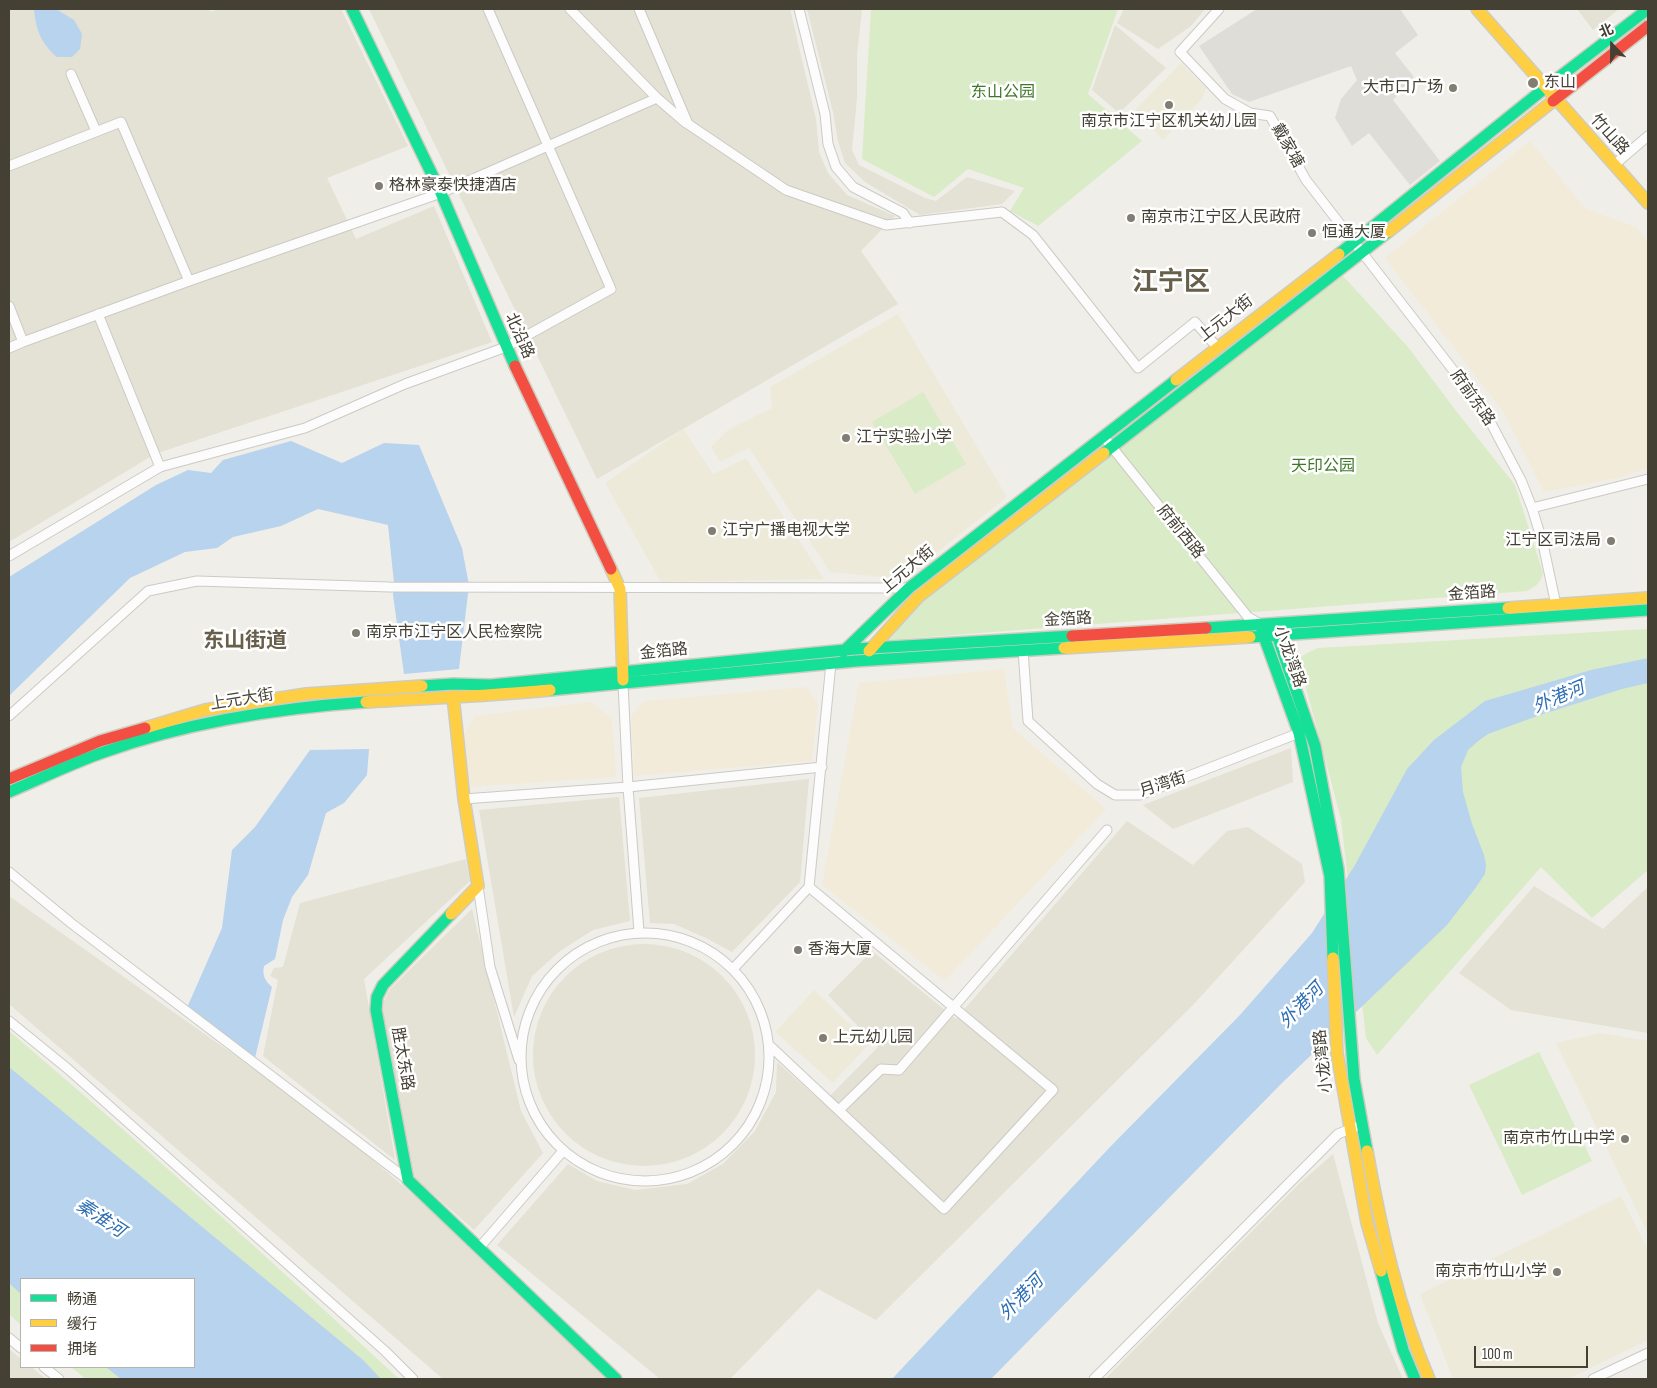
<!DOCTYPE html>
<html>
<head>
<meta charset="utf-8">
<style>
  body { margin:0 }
  #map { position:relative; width:1657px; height:1388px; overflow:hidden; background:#f0eee8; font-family:"Sofia Sans Condensed","Noto Sans SC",sans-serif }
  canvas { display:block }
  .frame { position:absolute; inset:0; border:10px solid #454034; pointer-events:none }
  .legend { position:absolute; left:20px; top:1278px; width:175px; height:90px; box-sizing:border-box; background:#fff; border:1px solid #b5b3ae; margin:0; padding:6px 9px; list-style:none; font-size:15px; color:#454034 }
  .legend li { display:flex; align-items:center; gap:10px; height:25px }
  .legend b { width:25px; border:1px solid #b5b3ae }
  .north { position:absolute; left:1587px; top:20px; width:50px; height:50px; -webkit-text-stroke:4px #fff; paint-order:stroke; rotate:338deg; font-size:14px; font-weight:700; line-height:20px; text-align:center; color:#454034 }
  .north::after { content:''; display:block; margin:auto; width:18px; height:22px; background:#454034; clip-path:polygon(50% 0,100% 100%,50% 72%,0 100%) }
  .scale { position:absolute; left:1474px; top:1346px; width:114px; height:22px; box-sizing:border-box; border:2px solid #454034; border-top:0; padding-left:6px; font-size:15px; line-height:18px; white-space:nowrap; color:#454034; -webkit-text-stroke:4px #fff; paint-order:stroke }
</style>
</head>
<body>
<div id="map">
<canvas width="1657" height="1388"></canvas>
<div class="frame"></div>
<ul class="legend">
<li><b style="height:6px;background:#16e098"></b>畅通</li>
<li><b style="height:6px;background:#ffcf43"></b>缓行</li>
<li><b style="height:6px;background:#f24e42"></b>拥堵</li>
</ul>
<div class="north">北</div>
<div class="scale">100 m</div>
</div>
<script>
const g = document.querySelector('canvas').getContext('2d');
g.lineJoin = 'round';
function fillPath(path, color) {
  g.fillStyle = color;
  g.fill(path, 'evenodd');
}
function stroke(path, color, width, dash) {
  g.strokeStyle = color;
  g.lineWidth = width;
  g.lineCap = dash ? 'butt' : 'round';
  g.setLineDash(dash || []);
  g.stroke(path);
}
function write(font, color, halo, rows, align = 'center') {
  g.font = font + ' "Sofia Sans Condensed","Noto Sans SC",sans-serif';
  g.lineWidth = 5;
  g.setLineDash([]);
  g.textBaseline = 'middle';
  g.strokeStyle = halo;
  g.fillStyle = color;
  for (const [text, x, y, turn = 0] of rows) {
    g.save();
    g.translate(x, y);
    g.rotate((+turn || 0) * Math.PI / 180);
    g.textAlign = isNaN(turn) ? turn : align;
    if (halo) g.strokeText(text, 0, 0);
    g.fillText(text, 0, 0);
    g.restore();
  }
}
fillPath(new Path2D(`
  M9 9H210L211 12 218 9H341L408 146 327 178 356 239 434 206 492 342 155 454 9 542Z
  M369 9H790L816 119 819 152 828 173 847 195 895 216 861 251 898 304 597 479Z
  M807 9H862L857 54V98L852 150 859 165 925 198 936 201 967 177 1015 191 1002 204 920 215 865 182 845 163 838 141 833 112Z
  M1124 9H1205L1191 26 1158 49 1117 23Z
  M1577 9H1619L1593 30Z
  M1115 25 1166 68 1119 113 1092 90Z
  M1291 748 1293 782 1173 829 1143 805Z
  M809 779 800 882 732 952 706 938 674 924 650 923 639 798Z
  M619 797 630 921 593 930 560 951 532 976 514 1017 479 810Z
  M1127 821 1193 865 1227 831 1248 827 1302 864 1305 882 1193 1005 876 1320 818 1289 730 1379H660L497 1245 568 1164 597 1181 635 1190 687 1184 723 1164 755 1131 776 1092 777 1062 823 1103 878 1047 828 995 872 951 956 1019Z
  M466 859 470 881 364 979 395 1160 263 1056 278 980 270 976 274 968 283 967 300 903Z
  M1534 886 1603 929 1648 887V1033L1511 1010 1459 973Z
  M9 896 328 1121 494 1265 612 1379H443L9 1004Z
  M472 909 521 1111 543 1153 474 1230 415 1178 383 1012 384 1001 390 989Z
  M533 1055a111 111 0 1 1 222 0a111 111 0 1 1-222 0Z
  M1333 1154 1378 1323 1403 1379H1105L1300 1183Z
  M9 1349 21 1359V1367H31L46 1379H9Z`), '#e4e1d5');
fillPath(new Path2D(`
  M1530 141 1586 209 1636 227 1648 242V468L1622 477 1544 492 1504 413 1385 258Z
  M1004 669 1013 728 1106 809 945 981 822 885 859 683Z
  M806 687 818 702 812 761 634 776 631 716 644 701Z
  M591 702 612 718 616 777 471 787 463 736 475 716Z`), '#f3ebda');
fillPath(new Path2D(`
  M1181 63 1206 88 1202 99 1163 140 1135 110Z
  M898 314 1007 497 903 579 830 572 749 448 720 462 711 447 729 429 772 408 770 387Z
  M683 429 713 474 746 458 824 579 661 582 605 483Z
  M814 990 870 1043 833 1083 775 1032Z
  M1601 1033 1648 1041V1234L1556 1043Z
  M1621 1196 1648 1250V1340L1568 1379H1453L1420 1294Z`), '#eeeada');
fillPath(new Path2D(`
  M871 9H1118L1088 94 1142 141 1038 226 1010 211 1024 188 968 169 934 197 862 159Z
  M1343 276 1408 347 1457 412 1515 485 1543 573C1541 583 1536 586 1527 591L889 640 921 601Z
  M923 392 966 464 915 494 872 422Z
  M1648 629V870L1592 918 1541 867 1377 1055 1366 1038 1341 819 1300 665 1301 657 1307 653 1318 648Z
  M9 1031C142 1144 271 1260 399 1379H86L71 1367H194V1279H21V1325L9 1314Z
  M1539 1052 1592 1161 1522 1195 1469 1085Z`), '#daebc8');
fillPath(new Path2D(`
  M1257 9H1400L1418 35 1395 53 1414 77 1393 100 1440 161 1410 185 1369 133 1352 146 1335 118 1341 99 1357 80 1351 66 1249 102 1232 94 1199 46Z`), '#dfddd8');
fillPath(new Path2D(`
  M34 9H56L74 20 82 34 80 49 72 57H57C41 43 36 30 34 9Z
  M291 441 342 463 384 443 419 445 462 548 469 585 459 669 404 674 393 595 394 583 388 525 318 509 281 526 233 537 217 548 185 552 130 578 9 696V577L156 485 188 470 211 473 223 460Z
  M1648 658V683L1622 689 1540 715 1488 734 1477 742 1468 750 1461 767 1463 792 1472 824 1484 855 1486 865 1485 874 1474 890 1447 925 1283 1082 991 1379H892L1111 1146 1240 1015 1312 933 1355 865 1407 769 1434 740 1485 701 1591 670Z
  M369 749 367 775 344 803 326 813 308 875 292 897 283 920 275 959 264 966C262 975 265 981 272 987L254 1062 186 1010 222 928 232 850 255 827 310 750Z
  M9 1067 363 1360 381 1379H121L106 1367H194V1279H21V1294L9 1283Z`), '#b7d3ee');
const street = new Path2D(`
  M570 9 657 98 686 123
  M639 9 688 124 786 190 886 225 1002 212 1033 235 1138 368 1195 322 1217 347
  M799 9 825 114 828 144 836 167 853 187 903 213 910 223
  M1219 9 1180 52 1225 99 1250 113 1270 116 1306 180 1484 410 1521 480 1532 508 1543 544 1556 605
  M71 74 96 131
  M1614 165 1648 136
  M9 166 121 122 189 281
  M9 306 23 342 9 348
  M98 314 160 467 305 428 405 384 506 347 611 289 488 9
  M23 342 189 281 441 193 657 98
  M1103 436 1248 617 1260 624
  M1532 508 1648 479
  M9 556 160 467
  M1023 650 1028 721 1097 784 1115 795H1140L1299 733
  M623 684 628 787 639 932
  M9 716 148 591 197 581 390 587 909 588
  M464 799 628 787 822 767
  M9 872 71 923 408 1180
  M478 886 490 967 519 1060
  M521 1057a124 124 0 1 1 248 0a124 124 0 1 1-248 0Z
  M733 969 809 887 831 663
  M9 1021 68 1069 385 1351 413 1379
  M769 1045 944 1209 1053 1090 809 887
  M839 1110 881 1069 899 1070 1107 830
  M479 1248 563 1151
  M9 1338 21 1348
  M44 1367 59 1379
  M1094 1379 1338 1134 1355 1127
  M1593 1379 1648 1353`);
const fast = new Path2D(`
  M352 9 441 193 515 366
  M1339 254 1545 88 1648 9
  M1104 453 1388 232
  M1206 628 1508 608
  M1262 631 1299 733 1330 876 1333 958
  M1272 632 1277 635 1315 746 1338 869 1354 1079 1367 1151
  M1250 637 1648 610
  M843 652 909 588 1176 380
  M422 686 453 684 491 685 855 649 1072 636
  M550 690 856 661 1064 648
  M9 792C40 779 72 763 104 752 188 722 277 708 366 702
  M451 914 383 985 377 997 376 1010 408 1180 616 1379
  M1381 1271 1403 1350 1415 1379`);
const slow = new Path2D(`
  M1477 9 1648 203
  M1388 232 1553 101
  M1176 380 1339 254
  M611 569 620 589 623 680
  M1508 608 1648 598
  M1064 648 1250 637
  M869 651 918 597 1104 453
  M366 702C427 698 489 696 550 690
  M145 728 205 710 306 694 422 686
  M451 914 478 886 464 799 453 696
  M1333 958 1337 1053 1367 1223 1381 1271
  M1367 1151C1381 1229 1398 1307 1429 1379`);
const jam = new Path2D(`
  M1553 101 1648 26
  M515 366 611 569
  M1072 636 1206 628
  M9 779 100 741 145 728`);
stroke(street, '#cccac4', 11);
stroke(fast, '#cfccbf', 14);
stroke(slow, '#cfccbf', 14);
stroke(jam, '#cfccbf', 14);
stroke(street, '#fdfcfc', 9);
stroke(fast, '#16e098', 11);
stroke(slow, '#ffcf43', 11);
stroke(jam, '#f24e42', 11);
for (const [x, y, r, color] of [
  [1533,83,6,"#817d73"],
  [1453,88,5,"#817d73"],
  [1169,105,5,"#817d73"],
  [379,186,5,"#817d73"],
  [1131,218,5,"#817d73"],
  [1312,233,5,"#817d73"],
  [846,438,5,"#817d73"],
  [712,531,5,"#817d73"],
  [1611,541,5,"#817d73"],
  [356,633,5,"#817d73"],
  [798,950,5,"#817d73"],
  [823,1038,5,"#817d73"],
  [1625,1139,5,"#817d73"],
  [1557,1272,5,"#817d73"]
]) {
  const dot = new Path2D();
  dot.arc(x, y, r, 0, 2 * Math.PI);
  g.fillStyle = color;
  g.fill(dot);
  stroke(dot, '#fff', 2);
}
write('16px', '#454034', '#fff', [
  ["东山",1544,83],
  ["大市口广场",1443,88,"right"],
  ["南京市江宁区机关幼儿园",1169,122,"center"],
  ["格林豪泰快捷酒店",389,186],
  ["南京市江宁区人民政府",1141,218],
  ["恒通大厦",1322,233],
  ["江宁实验小学",856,438],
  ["江宁广播电视大学",722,531],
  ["江宁区司法局",1601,541,"right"],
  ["南京市江宁区人民检察院",366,633],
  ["香海大厦",808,950],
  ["上元幼儿园",833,1038],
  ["南京市竹山中学",1615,1139,"right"],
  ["南京市竹山小学",1547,1272,"right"]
], 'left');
write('16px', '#3e7827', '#fff', [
  ["东山公园",1003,93],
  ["天印公园",1323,467]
]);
write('16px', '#454034', '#fff', [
  ["竹山路",1609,135,48],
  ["戴家塘",1287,146,60],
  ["上元大街",1226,319,-38],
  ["北沿路",519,336,66],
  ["府前东路",1472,398,55],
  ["府前西路",1180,532,51],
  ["上元大街",908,570,-40],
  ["金箔路",1472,594,-4],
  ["金箔路",1068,620,-3],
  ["金箔路",664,652,-6],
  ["小龙湾路",1289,657,70],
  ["上元大街",242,700,-9],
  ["月湾街",1163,785,-18],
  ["胜太东路",402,1059,80],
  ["小龙湾路",1324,1061,-96]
]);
write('italic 18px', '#2c6db3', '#fff', [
  ["外港河",1559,698,-23],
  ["外港河",1302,1006,-46],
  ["秦淮河",100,1219,33],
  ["外港河",1022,1298,-46]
]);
write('bold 21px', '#685f4b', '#fff', [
  ["东山街道",245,642]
]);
write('bold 26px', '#685f4b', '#fff', [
  ["江宁区",1171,283]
]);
</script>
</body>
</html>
